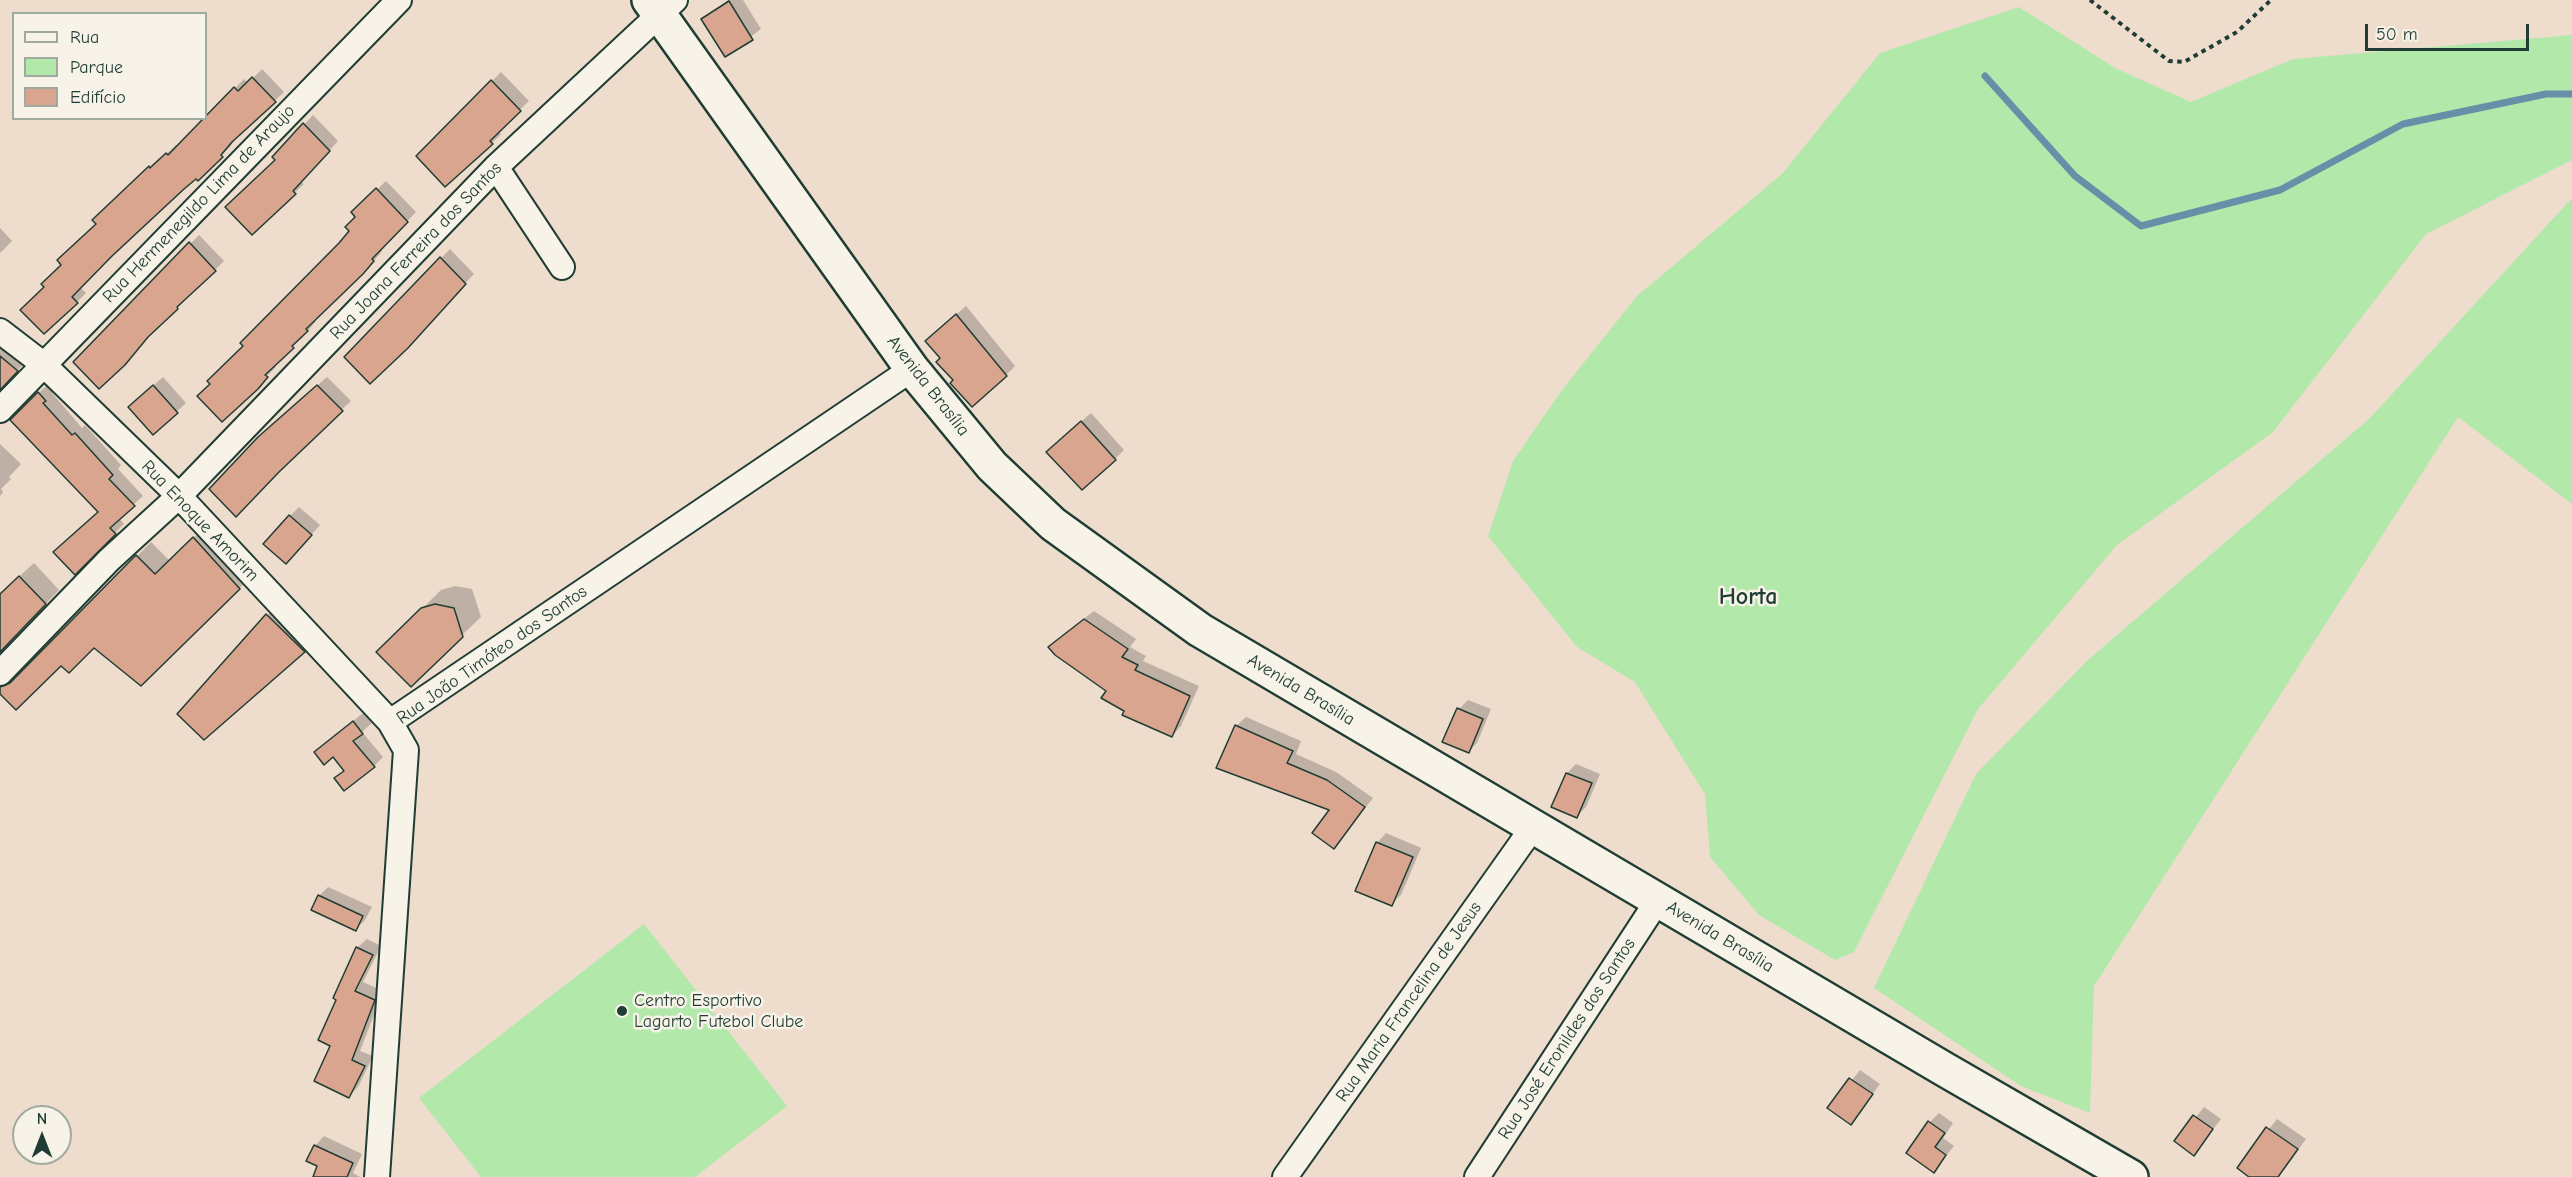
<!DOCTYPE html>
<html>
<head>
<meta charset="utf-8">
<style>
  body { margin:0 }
  #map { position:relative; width:2572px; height:1177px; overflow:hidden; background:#eedccd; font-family:"Comic Neue",sans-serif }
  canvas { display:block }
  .legend { position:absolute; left:12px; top:12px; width:195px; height:108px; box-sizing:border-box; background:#f7f3e8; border:2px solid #a1aaa0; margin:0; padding:8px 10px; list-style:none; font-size:18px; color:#1f3d34 }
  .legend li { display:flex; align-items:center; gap:12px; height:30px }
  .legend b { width:30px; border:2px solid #a1aaa0 }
  .north { position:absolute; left:12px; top:1105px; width:60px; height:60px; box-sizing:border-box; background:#f7f3e8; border:2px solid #a1aaa0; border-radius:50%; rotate:0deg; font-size:16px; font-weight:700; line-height:24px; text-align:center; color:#1f3d34 }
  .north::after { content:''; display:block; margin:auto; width:21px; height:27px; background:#1f3d34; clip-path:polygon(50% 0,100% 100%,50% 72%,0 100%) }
  .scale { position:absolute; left:2365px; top:24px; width:164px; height:27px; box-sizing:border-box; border:3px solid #1f3d34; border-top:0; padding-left:8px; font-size:18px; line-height:21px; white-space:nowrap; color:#1f3d34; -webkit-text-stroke:4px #f7f3e8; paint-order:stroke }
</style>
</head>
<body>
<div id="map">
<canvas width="2572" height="1177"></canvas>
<ul class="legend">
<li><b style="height:8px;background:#f7f3e8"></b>Rua</li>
<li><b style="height:16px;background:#b2e9ab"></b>Parque</li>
<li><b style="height:16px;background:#d9a58e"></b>Edifício</li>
</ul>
<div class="north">N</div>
<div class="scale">50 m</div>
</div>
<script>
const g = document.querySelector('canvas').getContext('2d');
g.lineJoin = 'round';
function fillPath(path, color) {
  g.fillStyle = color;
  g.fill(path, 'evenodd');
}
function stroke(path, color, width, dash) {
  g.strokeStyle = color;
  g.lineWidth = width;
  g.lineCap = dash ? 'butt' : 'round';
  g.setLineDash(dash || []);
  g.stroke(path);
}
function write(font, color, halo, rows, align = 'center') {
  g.font = font + ' "Comic Neue",sans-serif';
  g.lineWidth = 5;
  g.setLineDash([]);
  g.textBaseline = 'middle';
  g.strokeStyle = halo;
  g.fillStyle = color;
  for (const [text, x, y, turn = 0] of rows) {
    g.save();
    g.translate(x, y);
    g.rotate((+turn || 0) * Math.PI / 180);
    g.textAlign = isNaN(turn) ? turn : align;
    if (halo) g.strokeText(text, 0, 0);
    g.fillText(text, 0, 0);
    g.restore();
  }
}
fillPath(new Path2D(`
  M2019 7 2115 68 2191 102 2293 59 2572 35V160L2426 234 2273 432 2117 545 1978 709 1854 952 1835 960 1759 915 1710 857 1705 794 1635 682 1577 647 1488 536 1513 461 1562 390 1637 296 1782 174 1880 53Z
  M2572 198V504L2458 417 2094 986 2090 1113 2021 1086 1874 988 1976 774 2088 660 2371 417Z
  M644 924 787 1106 695 1177H481L419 1098Z`), '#b2e9ab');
fillPath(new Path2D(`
  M728 0H743L761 29 726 55 703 19Z
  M262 69 284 92 238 135 230 147 80 287 86 293 77 302 46 287 98 224 94 220 159 158 160 160 176 145 178 147 244 79 248 83Z
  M501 72 529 101 498 131 501 134 492 143 445 185 418 156Z
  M313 115 338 141 301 182 304 184 252 233 276 160 274 157Z
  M386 181 416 212 380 249 382 251 372 263 314 320 316 321 302 338 273 365 276 367 222 420 245 346 351 231 357 216 353 212Z
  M0 228 12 241 0 253Z
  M199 235 224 261 99 387 75 362Z
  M450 249 474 274 370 382 346 357Z
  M966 306 1015 366 1006 375 955 380 942 358 936 332Z
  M0 337 26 361 0 390Z
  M163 377 186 403 153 433 139 398Z
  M327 377 351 401 283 465 269 428Z
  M48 384 54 391 52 393 82 428 85 425 121 465 118 469 143 496 119 518 124 524 75 573 100 511 12 420Z
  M1091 413 1124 450 1115 459 1057 443Z
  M0 444 21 464 9 477 11 479 1 489 3 492 0 496Z
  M299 507 320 525 295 553 290 516Z
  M207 525 253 575 141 684 94 646 0 692V663L12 674 26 669 151 542 170 561Z
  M34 563 59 590 3 648 0 662V594Z
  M455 586 472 589 481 617 462 635 378 652 441 590Z
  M276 606 313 642 204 738 179 714Z
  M1094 611 1136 639 1130 647 1146 656 1143 661 1199 686 1181 726 1172 736 1126 710 1059 638Z
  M1468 700 1491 709 1477 743 1468 752 1459 709Z
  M363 713 372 723 362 732 383 757 374 766 336 779 345 770 333 755 316 752Z
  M1246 717 1301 741 1296 754 1336 772 1373 798 1334 847 1331 810 1236 726Z
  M1576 764 1600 774 1586 807 1577 816 1553 806 1567 773Z
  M1386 833 1421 848 1401 895 1391 904 1377 843Z
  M328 887 372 907 365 920 356 929 319 896Z
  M367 939 381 946 363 982 383 991 360 1051 373 1056 358 1087 349 1096 332 1045 338 999 357 948Z
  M1860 1070 1880 1084 1851 1123 1830 1108Z
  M2204 1107 2221 1119 2194 1154 2177 1141Z
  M1939 1113 1953 1123 1943 1138 1954 1146 1934 1171 1930 1122Z
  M2277 1119 2306 1139 2279 1177H2252L2239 1168Z
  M324 1136 362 1154 353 1173 360 1177H314L319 1166 308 1161 315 1146Z`), '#0003');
stroke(new Path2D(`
  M1985 76 2075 176 2141 226 2280 190 2403 124 2546 94H2572`), '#688fa7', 7);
const building = new Path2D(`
  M729 1 753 40 725 57 701 19Z
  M252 77 276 102 232 142 221 155 223 157 198 181 196 179 184 189 112 256 72 297 78 303 44 334 20 310 44 287 41 284 61 265 57 260 96 224 92 220 149 166 150 168 166 153 168 155 234 87 238 91Z
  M491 80 521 111 490 141 493 144 445 187 416 156Z
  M303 123 330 151 293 191 296 194 252 235 225 207 275 160 272 157Z
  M376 188 408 222 372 259 374 261 363 274 306 329 308 331 292 346 294 348 265 375 268 377 258 389 222 422 197 396 210 384 207 381 243 346 240 343 339 243 349 231 345 227 355 217 351 212Z
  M189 242 216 271 177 307 178 309 148 337 125 365 99 389 73 362Z
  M440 257 466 284 408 348 370 384 344 357Z
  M956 314 1007 376 972 407 950 383 953 380 936 362 940 358 925 341Z
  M0 356 18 371 0 390Z
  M153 385 178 413 153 435 128 407Z
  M317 385 343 411 279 472 236 517 209 489 258 437Z
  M38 392 46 401 43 403 72 435 75 433 113 475 109 479 135 506 110 528 116 534 75 575 53 552 98 512 10 420Z
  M1081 421 1116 460 1082 490 1046 452Z
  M289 515 312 535 286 564 263 544Z
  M193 537 240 589 141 686 94 648 69 673 61 666 16 710 0 694V687L10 683 136 555 155 574Z
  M19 576 46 604 0 652V594Z
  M435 604 454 608 463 637 411 687 376 652 421 608Z
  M266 614 305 652 204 740 177 714Z
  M1084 619 1128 649 1122 657 1138 665 1135 670 1190 696 1172 737 1122 715 1124 711 1101 698 1106 691 1055 655 1048 647Z
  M1457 708 1483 719 1469 753 1442 742Z
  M353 721 363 734 353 741 375 767 344 791 334 778 344 771 333 757 324 765 314 752Z
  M1235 725 1293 751 1287 763 1327 780 1365 807 1334 849 1312 833 1329 810 1216 768Z
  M1566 773 1592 783 1577 818 1551 807Z
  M1376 842 1413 857 1392 906 1355 891Z
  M318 895 363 916 356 931 311 910Z
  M356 947 373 955 355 991 375 1000 352 1060 365 1066 349 1098 314 1081 330 1046 318 1040 336 1000 333 998Z
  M1849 1078 1873 1094 1851 1125 1827 1108Z
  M2193 1115 2213 1129 2194 1156 2174 1141Z
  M1928 1121 1945 1133 1935 1147 1946 1155 1934 1173 1906 1153Z
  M2266 1127 2298 1149 2278 1177H2249L2237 1168Z
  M314 1145 353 1163 347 1177H313L317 1166 306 1161Z`);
fillPath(building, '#d9a58e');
stroke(building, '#1f3d34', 1.5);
const minor = new Path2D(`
  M496 167 562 267
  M0 331 43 364 179 496 390 722 406 750 377 1177
  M0 410 399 0
  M0 673 109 560 179 496 496 167 675 0
  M390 722 912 369
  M1285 1177 1533 827
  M1477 1177 1658 900`);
const secondary = new Path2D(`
  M649 0 912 369 992 466 1053 524 1200 630 1944 1069 2131 1177`);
stroke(minor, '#1f3d34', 28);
stroke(secondary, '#1f3d34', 38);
stroke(new Path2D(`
  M2090 0 2169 61 2184 62 2237 32 2271 0`), '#1f3d34', 4, [4.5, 4.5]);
stroke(minor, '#f7f3e8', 24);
stroke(secondary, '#f7f3e8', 33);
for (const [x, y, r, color] of [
  [622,1011,6,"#1f3d34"]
]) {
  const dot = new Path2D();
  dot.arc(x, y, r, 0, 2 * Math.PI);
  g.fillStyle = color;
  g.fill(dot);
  stroke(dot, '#f7f3e8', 2);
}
write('18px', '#1f3d34', '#f7f3e8', [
  ["Rua Hermenegildo Lima de Araujo",199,204,-46],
  ["Rua Joana Ferreira dos Santos",416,251,-46],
  ["Avenida Brasília",928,386,52],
  ["Rua Enoque Amorim",200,521,46],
  ["Rua João Timóteo dos Santos",492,655,-35],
  ["Avenida Brasília",1301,690,31],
  ["Avenida Brasília",1720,937,31],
  ["Rua Maria Francelina de Jesus",1409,1002,-55],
  ["Rua José Eronildes dos Santos",1567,1039,-57]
]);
write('18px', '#1f3d34', '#f7f3e8', [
  ["Centro Esportivo",634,1001],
  ["Lagarto Futebol Clube",634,1022]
], 'left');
write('bold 24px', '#1f3d34', '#f7f3e8', [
  ["Horta",1748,597]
]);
</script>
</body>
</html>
